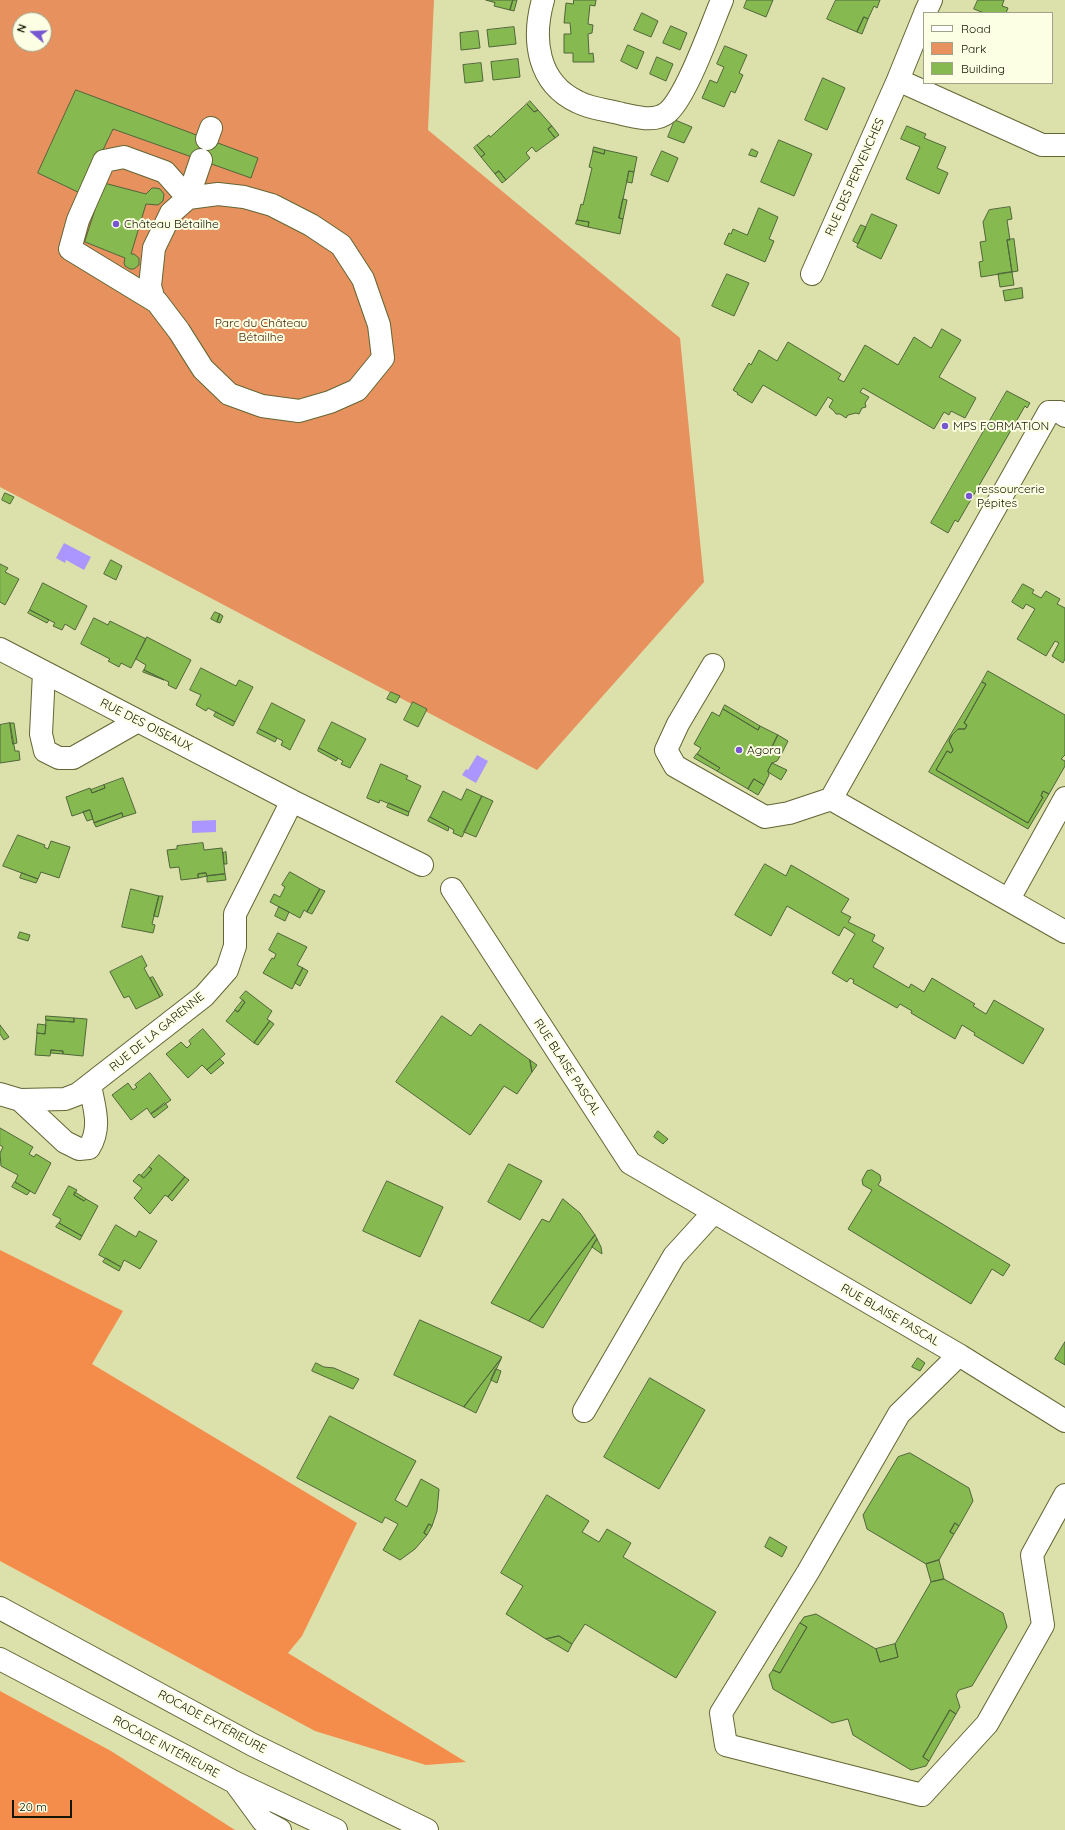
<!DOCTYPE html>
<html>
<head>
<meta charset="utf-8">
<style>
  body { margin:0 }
  #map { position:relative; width:1065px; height:1830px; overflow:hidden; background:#dce0aa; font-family:Quicksand,sans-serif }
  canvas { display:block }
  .legend { position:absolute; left:923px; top:12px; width:130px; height:72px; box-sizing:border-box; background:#fdffe4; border:1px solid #a0a28a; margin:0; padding:5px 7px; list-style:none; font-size:12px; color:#151603 }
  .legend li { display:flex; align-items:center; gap:8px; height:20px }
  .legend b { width:20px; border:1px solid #a0a28a }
  .north { position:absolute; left:12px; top:12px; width:40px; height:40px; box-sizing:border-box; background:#fdffe4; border:1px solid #a0a28a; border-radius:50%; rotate:289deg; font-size:11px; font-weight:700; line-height:16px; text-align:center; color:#151603 }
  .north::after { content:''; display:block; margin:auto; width:14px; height:18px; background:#7657d1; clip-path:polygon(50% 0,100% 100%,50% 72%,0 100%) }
  .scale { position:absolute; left:12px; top:1800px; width:60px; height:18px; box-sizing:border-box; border:2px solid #151603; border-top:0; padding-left:5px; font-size:12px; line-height:14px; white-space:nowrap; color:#151603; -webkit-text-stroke:3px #fdffe4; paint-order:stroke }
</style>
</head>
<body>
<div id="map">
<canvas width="1065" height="1830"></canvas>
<ul class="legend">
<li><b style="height:5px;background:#fff"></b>Road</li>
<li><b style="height:11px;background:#e6915e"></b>Park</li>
<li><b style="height:11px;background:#86ba50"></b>Building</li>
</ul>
<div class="north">N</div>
<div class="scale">20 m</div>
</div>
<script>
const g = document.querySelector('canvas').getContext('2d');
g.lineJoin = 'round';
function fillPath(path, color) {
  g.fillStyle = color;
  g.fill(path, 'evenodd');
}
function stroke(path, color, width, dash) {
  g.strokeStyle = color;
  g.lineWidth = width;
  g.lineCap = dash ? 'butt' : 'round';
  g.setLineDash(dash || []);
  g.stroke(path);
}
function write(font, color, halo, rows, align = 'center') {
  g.font = font + ' Quicksand,sans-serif';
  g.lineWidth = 4;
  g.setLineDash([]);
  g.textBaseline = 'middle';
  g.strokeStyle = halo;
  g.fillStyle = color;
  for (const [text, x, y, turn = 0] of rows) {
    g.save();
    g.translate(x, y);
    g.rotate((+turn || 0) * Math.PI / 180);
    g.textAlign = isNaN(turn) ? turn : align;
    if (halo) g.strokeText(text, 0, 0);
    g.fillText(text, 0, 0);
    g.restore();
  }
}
fillPath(new Path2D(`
  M0 0H434L428 130 680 338 704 582 537 770 0 487ZM20 20H44V44H20Z`), '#e6915e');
fillPath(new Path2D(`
  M0 1250 123 1311 92 1364 357 1523 302 1636 288 1653 466 1762 426 1765 315 1731 0 1561Z
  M0 1691 111 1751 235 1830H0Z`), '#f48d4c');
fillPath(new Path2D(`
  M64 543 91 557 84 570 66 560 65 563 56 558Z
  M477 755 488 761 476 783 462 775 466 769 468 770Z
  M216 820V832L192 833V821Z`), '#aa96fe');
const building = new Path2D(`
  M486 0H513L510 10 494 6 495 3Z
  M513 0H517L514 11 510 10Z
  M574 0H596L595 6 590 5 588 24 593 25 592 33 588 34 589 54 593 53 594 62H573V53H564V34H571L570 23H564L566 3 573 4Z
  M747 0H773L766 17 744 8Z
  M836 0H880L877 8 874 6 868 19 864 17 857 32 827 19Z
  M978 0H1004L1002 6 1008 8 1006 13H984L974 9Z
  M642 13 658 21 651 37 634 30Z
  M864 17 868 19 862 34 857 32Z
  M671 26 687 33 680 50 663 43Z
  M514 27 516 44 489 47 487 30Z
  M478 31 480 48 461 50 460 33Z
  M628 45 644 52 637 69 621 61Z
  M725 46 747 55 739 73 743 75 735 93 731 91 724 107 702 98 710 80 717 83 724 67 717 64Z
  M657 57 673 64 666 81 650 74Z
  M518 59 520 77 493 80 491 62Z
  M481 63 483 81 465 83 463 65Z
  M823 78 845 88 827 130 805 120Z
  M76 90 258 158 251 178 113 129 82 194 38 173Z
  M530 101 538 110 534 112 527 104Z
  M527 104 534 112 538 110 552 126 548 129 555 138 536 152 532 147 526 153 530 158 506 180 499 171 495 174 481 157 485 154 477 145 489 135 490 137Z
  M675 120 692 127 684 143 668 137Z
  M552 126 559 135 555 138 548 129Z
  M907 126 926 134 924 138 946 147 937 168 948 173 939 194 906 179 920 147 901 139Z
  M779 140 812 154 794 196 761 182Z
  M477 145 485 154 481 157 474 148Z
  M594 147 605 150 604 154 593 151Z
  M752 149 758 152 756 157 749 155Z
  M605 150 637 157 634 172 629 171 619 218 623 219 620 234 588 227 589 222 577 220 581 204 583 205 592 168 589 167 593 151 604 154Z
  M662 151 678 158 668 182 651 175Z
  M499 171 506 180 502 183 495 174Z
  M629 171 634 172 632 183 627 182Z
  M104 183 146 194 152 188H156L160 189 164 194 163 201 158 205 146 204 131 254H134L139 258V265L134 269H130L125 266 124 263 125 258 85 242Z
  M623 199 627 200 623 219 619 218Z
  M1010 207 1012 219 1007 220 1010 240H1007L1012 272 981 277 979 262 983 261 980 242 986 241 983 222 989 210Z
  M759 208 778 217 769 239 774 241 765 262 724 244 729 233 731 234 733 229 747 235Z
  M872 214 897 225 881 259 857 247Z
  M577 220 589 222 588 227 576 224Z
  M861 225 866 227 858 244 853 241Z
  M1014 239 1018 271 1012 272 1007 240Z
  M1012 272 1014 285 1000 287 998 274Z
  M727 274 749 283 734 316 712 306Z
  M1022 288 1023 298 1005 301 1003 291Z
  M942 329 961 340 939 377 976 398 965 418 951 411 949 415 944 412 934 429 863 388 860 392 869 397 865 403 866 407 862 408 859 414 856 413 848 415 846 418 840 414H836L834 411 829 407 833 400 828 397 816 416 763 385 752 403 737 394 738 393 733 390 749 363 751 365 759 350 777 361 788 342 841 374 838 379 844 382 865 345 898 365 914 337 931 348Z
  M1007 391 1030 403 1027 408 1025 406 958 522 955 520 948 533 931 523Z
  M5 493 14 497 10 504 2 500Z
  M111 560 122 566 116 580 104 574Z
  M0 564 8 568 5 572 19 579 5 605 0 602Z
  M43 583 87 606 75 630 65 624 62 630 53 626 55 623 30 610Z
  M1023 584 1034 590 1032 593 1041 598 1046 591 1060 599 1057 604 1065 608V659L1063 663 1052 656 1059 643 1055 641 1046 656 1017 639 1035 609 1026 604 1023 609 1012 602Z
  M30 610 49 620 47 623 28 613Z
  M215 612 220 614 217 622 211 619Z
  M220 614 223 616 220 623 217 622Z
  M94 618 108 625 110 621 146 639 131 668 121 663 119 667 108 661 110 659 81 644Z
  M147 637 191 660 176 689 168 685 169 682 144 670 146 665 136 659Z
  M201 668 236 686 239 680 253 687 235 722 208 708 206 711 196 705 201 695 190 690Z
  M144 670 164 680 143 672Z
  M988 671 1065 715V755L1061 759 1065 761V766L1049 794 1043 791 1041 796 1043 797 1028 823 936 770 947 751 951 753 953 750 949 741 952 735 958 729H965L967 725 964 723 986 684 982 682Z
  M982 682 986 684 964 723 967 725 965 729H958L952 735 949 741 953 750 951 753 947 751 936 770 1028 823 1043 797 1041 796 1043 791 1049 794 1028 829 929 772Z
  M391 692 400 696 396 703 387 699Z
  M413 702 427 709 418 727 404 720Z
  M272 703 305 720 290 750 281 745 283 741 259 729Z
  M725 705 760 726 758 730 723 709Z
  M723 709 758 730 760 726 778 735 772 747 782 753 777 761 772 763 768 770 769 775 764 785 754 779 748 789 717 771 720 768 697 754 701 748 694 744 712 712 719 716Z
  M216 712 235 722 233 726 214 716Z
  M332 722 366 739 350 768 341 764 343 761 319 748Z
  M10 723H14L17 743 13 744Z
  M10 723 15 751H19L20 760 0 763V725Z
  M259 729 277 738 275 742 257 733Z
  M778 735 788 741 782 753 772 747Z
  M319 748 338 758 336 761 318 751Z
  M697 754 720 768 717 771 694 758Z
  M772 763 787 770 781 780 768 772Z
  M381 764 408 776 406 779 421 786 409 812 380 800 379 803 367 798Z
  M123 778 136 813 123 817 122 813 94 823 90 810 72 816 66 797 90 788 92 793 105 788 104 785Z
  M754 779 764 785 758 795 748 789Z
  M104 785 105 788 92 793 91 790Z
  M467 789 482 796 462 837 453 833 454 830 430 817 443 791 461 800Z
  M482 796 493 801 476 837 464 832Z
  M389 803 409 812 408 816 387 807Z
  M90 810 93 819 87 821 83 812Z
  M122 813 123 817 96 827 94 823Z
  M430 817 449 827 448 831 428 821Z
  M18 835 45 845 44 847 48 849 51 841 70 847 59 878 41 872 38 879 3 866Z
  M203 843 204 850 222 848 225 874 207 876 206 873 198 874V878L181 880 179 867 170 868 167 850 177 849V846Z
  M226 852 227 864H224L223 853Z
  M765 864 786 876 791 865 849 899 841 912 851 917 848 922 875 935 872 941 884 948 873 967 909 988 911 984 924 992 932 978 975 1004 973 1006 986 1014 994 1000 1044 1029 1023 1064 974 1035 975 1033 962 1025 955 1039 911 1013 912 1011 900 1004 897 1008 853 983 854 980 850 978 847 982 832 973 855 934 844 927 839 936 787 906 771 936 735 915Z
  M290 872 320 889 307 912 304 910 300 918 270 902 274 894 280 897 285 887 282 885Z
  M22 873 38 879 36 883 20 878Z
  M206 873 207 876 198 878V874Z
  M225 874 226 880 207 882V876Z
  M131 889 159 896 152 924 155 925 153 933 122 927Z
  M320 889 325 891 312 914 307 912Z
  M159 896H163L158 917 154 916Z
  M279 907 289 912 285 921 275 916Z
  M20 932 30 935 28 941 18 938Z
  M278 933 307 947 297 965 303 968 292 989 263 973 272 958 274 959 276 954 269 950Z
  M142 956 147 966 144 968 160 997 136 1009 129 996 124 998 110 972Z
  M303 968 308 971 300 986 295 983Z
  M153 977 163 995 160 997 150 978Z
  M246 991 272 1011 267 1019 270 1021 254 1043 226 1021 235 1010 238 1012 245 1002 240 998Z
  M243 1000 245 1002 238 1012 235 1010Z
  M46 1016 74 1018V1022L46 1020Z
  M442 1016 471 1036 480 1024 530 1060 532 1072 517 1094 504 1086 470 1135 396 1082Z
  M74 1018 87 1019 83 1056 63 1054V1051L51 1050 50 1056 35 1055 37 1033 45 1034 46 1020 74 1022Z
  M270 1021 274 1024 258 1045 254 1043Z
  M38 1024 46 1025 45 1034 37 1033Z
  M0 1025 9 1037 4 1040 0 1034Z
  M203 1029 225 1054 207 1070 202 1065 188 1078 166 1054 181 1042 187 1048 191 1044 189 1041Z
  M51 1050 63 1051V1054L51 1053Z
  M220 1059 224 1063 211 1074 207 1070Z
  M530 1060 537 1065 532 1072Z
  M150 1073 171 1100 151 1114 147 1108 131 1120 112 1095 128 1083 133 1090 137 1087 135 1085Z
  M165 1103 168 1107 154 1118 151 1114Z
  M0 1128 33 1147 29 1154 34 1157 36 1154 51 1163 35 1194 15 1182 18 1175 1 1166 0 1153 3 1147 0 1145Z
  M658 1131 668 1139 663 1144 654 1137Z
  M159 1155 185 1177 168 1197 165 1195 150 1214 134 1198 142 1188 133 1181 139 1174 144 1178 152 1169 149 1167Z
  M509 1164 542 1181 520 1220 488 1202Z
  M149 1167 152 1169 144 1178 141 1176Z
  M872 1170 880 1175 881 1180 878 1185 1010 1265 1003 1276 992 1269 971 1304 848 1229 872 1190 863 1185 862 1180 867 1171Z
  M185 1177 189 1180 172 1201 168 1197Z
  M387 1181 443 1207 420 1257 363 1231Z
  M15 1182 30 1191 27 1195 12 1187Z
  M69 1186 77 1190 74 1195 84 1201 86 1199 98 1206 82 1236 59 1223 61 1219 53 1215Z
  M75 1192 86 1199 84 1201 74 1195Z
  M563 1199 580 1213 595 1235 529 1321 491 1303 542 1219 549 1222Z
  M59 1223 82 1236 80 1240 56 1227Z
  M116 1225 136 1237 139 1231 157 1241 140 1269 124 1260 121 1267 99 1255Z
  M595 1235 597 1239 543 1328 529 1321Z
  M597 1239 601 1247 602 1254 592 1247Z
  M106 1258 121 1267 119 1271 103 1262Z
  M420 1320 502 1357 464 1407 394 1375Z
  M1065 1342V1365L1055 1359Z
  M918 1358 925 1363 920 1371 912 1367Z
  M501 1359 476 1413 464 1407Z
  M316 1363 324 1367 334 1368 359 1379 353 1389 312 1371Z
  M496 1369 501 1371 497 1383 491 1380Z
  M650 1378 705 1410 659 1489 604 1457Z
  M330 1416 416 1461 395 1500 407 1507 421 1479 439 1489 437 1511 432 1526 429 1524 424 1533 427 1535 415 1549 400 1560 383 1550 398 1524 385 1517 382 1523 297 1478Z
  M910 1453 969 1488 973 1501 959 1526 955 1523 950 1532 954 1534 939 1560 926 1564 867 1529 863 1515 898 1457Z
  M547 1495 589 1521 582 1532 599 1542 607 1529 631 1543 623 1557 716 1612 676 1678 585 1624 572 1644 559 1636 546 1639 506 1614 523 1586 501 1573Z
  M955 1523 959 1526 954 1534 950 1532Z
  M429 1524 432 1526 427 1535 424 1533Z
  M770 1537 787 1547 782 1557 765 1547Z
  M939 1560 944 1579 931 1582 926 1564Z
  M944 1579 1003 1613 1007 1627 972 1686 959 1690 956 1695 960 1707 956 1714 950 1710 923 1757 929 1761 926 1766 911 1770 853 1735 848 1719 832 1723 773 1689 769 1675 773 1670 780 1673 807 1627 800 1623 804 1617 816 1614 876 1649 880 1662 898 1657 895 1644 931 1582Z
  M800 1623 807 1627 780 1673 773 1670Z
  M559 1636 572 1644 568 1652 546 1639Z
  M895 1644 898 1657 880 1662 876 1649Z
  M950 1710 956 1714 929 1761 923 1757Z`);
fillPath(building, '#86ba50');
stroke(building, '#4f663a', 1);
const minor = new Path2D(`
  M543 0C532 39 537 83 578 102 591 109 608 110 622 114 637 117 655 123 668 112 687 95 711 26 722 0
  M925 13 931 0
  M898 80 1042 145H1064
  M207 139 211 128
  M812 274 898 80 924 16
  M154 300 150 286 154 248 171 213 188 198 218 194 244 197 272 205 311 225 341 245 363 279 379 325 383 358 357 390 330 402 299 411 262 406 229 394 203 369 179 331 157 302 70 249 78 220 104 161 124 157 165 172 188 198 201 160
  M1065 416 1060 412H1049L831 799 1065 932
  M0 649 292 801 422 865
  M713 665 678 724 666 750 675 766 765 817 789 813 831 799
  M44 672 41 734 45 751 59 758H73L138 721
  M452 889 630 1163 959 1355 1065 1421
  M1009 899 1065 798
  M0 1094 20 1100 65 1099 78 1094 204 996 227 970 235 946V914L292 801
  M20 1100 65 1142 79 1149 89 1148C102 1127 94 1108 90 1085
  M959 1355 899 1414 808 1572 721 1713 726 1745 922 1795 987 1724 1043 1625 1032 1555 1065 1495
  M584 1411 674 1256 714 1212`);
const highway = new Path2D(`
  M0 1608 253 1745 427 1830
  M0 1659 236 1783 336 1830
  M236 1784 263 1821 280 1830`);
stroke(minor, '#636634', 24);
stroke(highway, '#636634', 24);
stroke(minor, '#fff', 22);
stroke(highway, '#fff', 22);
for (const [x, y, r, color] of [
  [116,224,4,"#7657d1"],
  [945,426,4,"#7657d1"],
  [969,496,4,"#7657d1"],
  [739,750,4,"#7657d1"]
]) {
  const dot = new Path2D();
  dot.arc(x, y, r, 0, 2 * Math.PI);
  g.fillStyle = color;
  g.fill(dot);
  stroke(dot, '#fdffe4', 1.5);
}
write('12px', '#151603', '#fdffe4', [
  ["RUE DES PERVENCHES",855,177,-66],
  ["RUE DES OISEAUX",146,725,27],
  ["RUE DE LA GARENNE",157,1032,-39],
  ["RUE BLAISE PASCAL",567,1067,57],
  ["RUE BLAISE PASCAL",890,1315,30],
  ["ROCADE EXTÉRIEURE",212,1722,28],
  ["ROCADE INTÉRIEURE",166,1747,28]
]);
write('12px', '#151603', '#fdffe4', [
  ["Château Bétailhe",124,224],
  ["MPS FORMATION",953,426],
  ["ressourcerie",977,489],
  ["Pépites",977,503],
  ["Agora",747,750]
], 'left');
write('12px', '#441d01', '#fdffe4', [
  ["Parc du Château",261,323],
  ["Bétailhe",261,337]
]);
</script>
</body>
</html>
